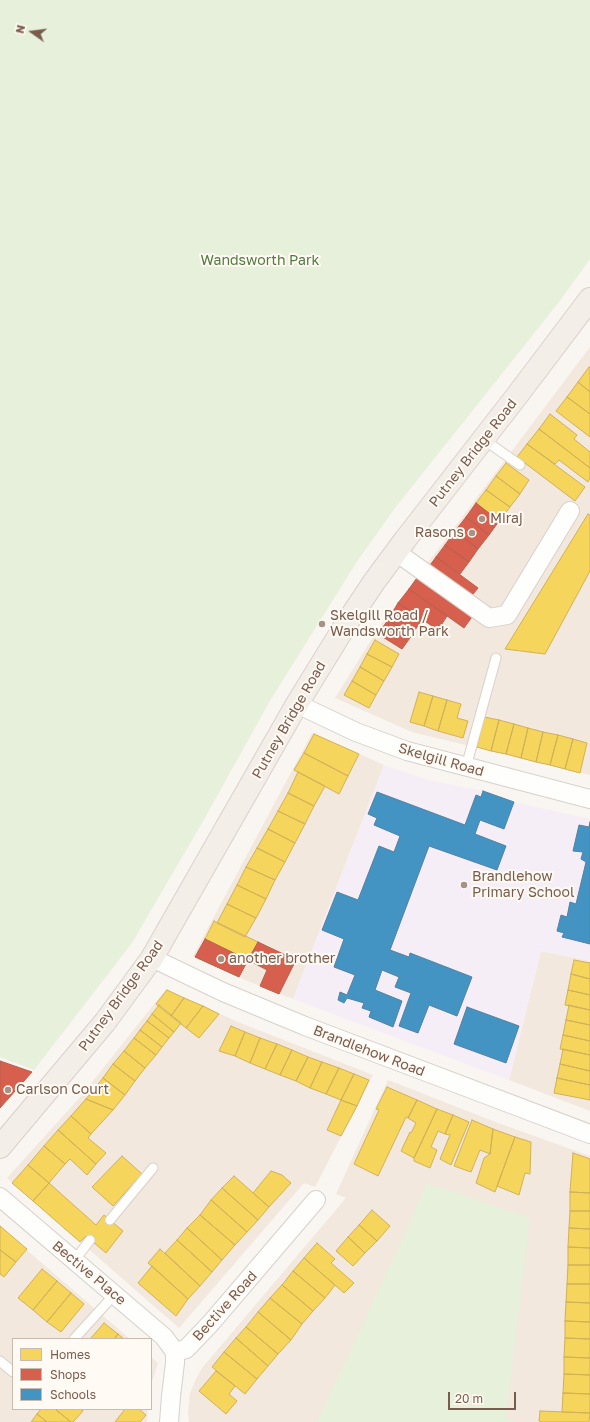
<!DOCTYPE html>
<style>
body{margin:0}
#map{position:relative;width:590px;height:1422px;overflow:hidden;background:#f9f5f0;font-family:"Golos Text",sans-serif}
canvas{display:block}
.legend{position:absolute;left:12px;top:1338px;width:140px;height:72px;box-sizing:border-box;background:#fffaf3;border:1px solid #cabbb1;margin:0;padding:5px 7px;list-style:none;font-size:12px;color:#7a5c4d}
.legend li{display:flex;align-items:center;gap:8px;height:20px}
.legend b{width:20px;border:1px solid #cabbb1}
.north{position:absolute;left:12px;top:12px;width:40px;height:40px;-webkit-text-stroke:3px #fffaf3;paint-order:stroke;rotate:284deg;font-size:11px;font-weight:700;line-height:16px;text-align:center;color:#7a5c4d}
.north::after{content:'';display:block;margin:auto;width:14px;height:18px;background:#7a5c4d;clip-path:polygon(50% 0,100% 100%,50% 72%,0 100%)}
.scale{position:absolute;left:448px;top:1392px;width:68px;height:18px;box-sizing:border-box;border:2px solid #7a5c4d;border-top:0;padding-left:5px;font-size:12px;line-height:14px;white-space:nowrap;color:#7a5c4d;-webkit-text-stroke:3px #fffaf3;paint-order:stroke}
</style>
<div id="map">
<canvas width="590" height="1422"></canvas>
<ul class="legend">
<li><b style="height:11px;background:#f6d55c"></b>Homes</li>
<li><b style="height:11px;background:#d6604d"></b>Shops</li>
<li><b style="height:11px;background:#4393c3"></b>Schools</li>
</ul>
<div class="north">N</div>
<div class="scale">20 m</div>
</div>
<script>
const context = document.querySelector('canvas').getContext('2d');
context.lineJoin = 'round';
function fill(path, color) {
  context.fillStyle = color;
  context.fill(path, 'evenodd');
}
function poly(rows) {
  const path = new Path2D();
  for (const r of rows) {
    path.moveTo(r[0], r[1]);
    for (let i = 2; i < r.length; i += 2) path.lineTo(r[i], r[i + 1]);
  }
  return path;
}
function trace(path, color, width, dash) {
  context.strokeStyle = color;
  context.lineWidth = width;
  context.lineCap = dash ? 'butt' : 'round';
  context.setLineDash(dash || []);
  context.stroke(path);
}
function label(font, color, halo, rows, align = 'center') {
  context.font = font + ' "Golos Text",sans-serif';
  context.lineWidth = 4;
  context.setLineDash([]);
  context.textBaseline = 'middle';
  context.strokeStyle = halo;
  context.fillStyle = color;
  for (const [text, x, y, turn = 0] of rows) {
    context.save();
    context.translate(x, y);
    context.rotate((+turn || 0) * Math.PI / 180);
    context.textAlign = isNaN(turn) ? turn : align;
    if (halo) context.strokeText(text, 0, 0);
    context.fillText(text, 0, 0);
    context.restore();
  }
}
fill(poly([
 [590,347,590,775,412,732,335,698,378,629],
 [312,733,384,765,293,999,245,980,193,956],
 [541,951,590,961,590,1111,509,1080],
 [166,989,238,1022,373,1075,315,1187,304,1183,179,1328,7,1178,82,1095],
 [388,1080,498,1123,590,1156,590,1422,189,1422,188,1413,190,1393,195,1381,202,1368,346,1198,336,1194],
 [0,1227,130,1339,13,1339,13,1409,148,1409,147,1422,0,1422],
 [151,1357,158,1363,151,1385]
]), '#f2e8de');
fill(poly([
 [384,765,429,780,483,791,514,802,590,819,590,961,541,951,509,1080,293,999]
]), '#f6eef6');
fill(poly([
 [0,0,590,0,590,259,559,302,395,508,356,563,271,699,202,823,132,943,34,1070,0,1057],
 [426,1183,530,1218,506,1419,518,1422,317,1422,410,1222]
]), '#e7f0db');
const homes = poly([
 [589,367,590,368,590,392,578,382,589,367],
 [578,382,590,392,590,414,567,397,578,382],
 [567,397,590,414,590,437,556,411,567,397],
 [550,414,577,435,574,439,590,452,590,468,539,429,550,414],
 [539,429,590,468,590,478,588,482,559,460,555,464,527,444,539,429],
 [527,444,585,487,575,501,517,457,527,444],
 [506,463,529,480,520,494,496,476,506,463],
 [496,476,520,494,510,507,486,490,496,476],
 [486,490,510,507,499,521,476,503,486,490],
 [588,514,590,515,590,571,545,654,505,649,588,514],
 [375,640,399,654,392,667,367,654,375,640],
 [367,654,392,667,384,681,360,667,367,654],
 [360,667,384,681,376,695,352,681,360,667],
 [352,681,376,695,369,708,344,695,352,681],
 [419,692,433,696,424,726,410,722,419,692],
 [433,696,447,700,438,731,424,726,433,696],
 [447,700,461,704,457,718,468,721,463,738,438,731,447,700],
 [484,717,499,720,491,751,477,747,484,717],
 [499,720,514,724,506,754,491,751,499,720],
 [514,724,528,728,521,758,506,754,514,724],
 [528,728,543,732,536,762,521,758,528,728],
 [543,732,558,735,550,765,536,762,543,732],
 [314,734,359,754,348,776,304,753,314,734],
 [558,735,573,739,565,769,550,765,558,735],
 [573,739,587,743,580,773,565,769,573,739],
 [304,753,348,776,339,794,294,770,304,753],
 [298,772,325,786,314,806,288,793,298,772],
 [288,793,314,806,305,824,278,811,288,793],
 [278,811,305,824,295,843,268,829,278,811],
 [268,829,295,843,285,862,257,848,268,829],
 [257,848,285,862,275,880,246,867,257,848],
 [246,867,275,880,266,899,237,885,246,867],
 [237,885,266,899,256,918,227,904,237,885],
 [227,904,256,918,245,937,217,923,227,904],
 [214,921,258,942,248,960,205,939,214,921],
 [574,960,590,963,590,979,571,974,574,960],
 [571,974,590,979,590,995,568,990,571,974],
 [167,990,184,998,171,1016,156,1004,167,990],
 [568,990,590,995,590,1010,565,1005,568,990],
 [184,998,203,1006,186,1028,171,1016,184,998],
 [159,1005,181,1023,174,1032,152,1014,159,1005],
 [569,1005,590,1010,590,1025,566,1020,569,1005],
 [203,1006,219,1014,199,1038,186,1028,203,1006],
 [152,1014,174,1032,169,1038,147,1021,152,1014],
 [566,1020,590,1025,590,1041,563,1035,566,1020],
 [147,1021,169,1038,162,1047,140,1030,147,1021],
 [231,1026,245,1032,235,1056,219,1051,231,1026],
 [140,1030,162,1047,156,1055,134,1038,140,1030],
 [245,1032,260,1038,250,1063,235,1056,245,1032],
 [563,1035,590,1041,590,1055,560,1049,563,1035],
 [134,1038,156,1055,145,1068,124,1051,134,1038],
 [260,1038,277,1044,265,1069,250,1063,260,1038],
 [277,1044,292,1050,280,1075,265,1069,277,1044],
 [563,1049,590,1055,590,1071,560,1064,563,1049],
 [292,1050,308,1057,296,1081,280,1075,292,1050],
 [124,1051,145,1068,135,1081,113,1064,124,1051],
 [308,1057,322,1062,310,1088,296,1081,308,1057],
 [322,1062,339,1068,326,1094,310,1088,322,1062],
 [113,1064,135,1081,125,1095,103,1078,113,1064],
 [560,1064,590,1071,590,1085,557,1078,560,1064],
 [339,1068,354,1074,341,1100,326,1094,339,1068],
 [354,1074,369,1080,357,1106,341,1100,354,1074],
 [103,1078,125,1095,113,1110,86,1099,103,1078],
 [557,1078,590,1085,590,1100,554,1093,557,1078],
 [387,1087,417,1100,408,1118,406,1117,378,1176,354,1164,379,1110,376,1109,387,1087],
 [86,1099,113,1110,91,1134,71,1116,86,1099],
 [341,1100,357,1106,341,1136,327,1130,341,1100],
 [417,1100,437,1109,414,1158,401,1151,410,1132,411,1133,416,1123,408,1118,417,1100],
 [437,1109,453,1115,445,1134,438,1131,431,1147,437,1150,430,1168,414,1161,414,1158,437,1109],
 [453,1115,469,1122,451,1165,440,1159,450,1135,445,1134,453,1115],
 [71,1116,91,1134,88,1138,106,1153,96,1164,58,1130,71,1116],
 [472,1120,493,1129,490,1154,480,1150,471,1172,454,1166,472,1120],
 [493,1129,515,1137,495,1192,476,1183,484,1158,490,1154,493,1129],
 [58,1130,96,1164,87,1175,70,1159,65,1164,44,1146,58,1130],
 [515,1137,531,1142,530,1174,525,1173,519,1195,497,1186,515,1137],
 [44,1146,65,1164,49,1183,28,1165,44,1146],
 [573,1153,590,1159,590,1193,570,1192,573,1153],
 [122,1156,142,1174,113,1206,92,1187,122,1156],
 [28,1165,49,1183,33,1201,12,1183,28,1165],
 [271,1171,282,1175,291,1183,269,1207,253,1193,271,1171],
 [234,1176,269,1207,258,1220,222,1188,234,1176],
 [49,1183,96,1225,104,1215,123,1231,106,1253,86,1236,80,1242,33,1201,49,1183],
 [222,1188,258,1220,247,1232,211,1200,222,1188],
 [570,1192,590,1193,590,1211,570,1211,570,1192],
 [211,1200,247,1232,235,1245,200,1215,211,1200],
 [372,1210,390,1226,377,1241,359,1225,372,1210],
 [570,1211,590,1211,590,1229,569,1228,570,1211],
 [200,1215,235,1245,222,1260,187,1228,200,1215],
 [359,1225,377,1241,365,1253,348,1237,359,1225],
 [0,1226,27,1249,16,1262,0,1250,0,1226],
 [187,1228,222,1260,212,1272,177,1240,187,1228],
 [569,1228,590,1229,590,1248,568,1247,569,1228],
 [348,1237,365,1253,353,1266,336,1251,348,1237],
 [177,1240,212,1272,200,1286,165,1253,177,1240],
 [317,1243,335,1259,331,1263,354,1283,344,1293,304,1258,317,1243],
 [568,1247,590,1248,590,1265,568,1265,568,1247],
 [160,1249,200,1286,188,1299,148,1263,160,1249],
 [0,1250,16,1262,4,1277,0,1274,0,1250],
 [304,1258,335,1285,325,1298,293,1271,304,1258],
 [568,1265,590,1265,590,1284,567,1284,568,1265],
 [152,1266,188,1299,176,1316,138,1283,152,1266],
 [42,1269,57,1281,33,1310,18,1298,42,1269],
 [293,1271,325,1298,313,1311,282,1285,293,1271],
 [57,1281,71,1293,47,1322,33,1310,57,1281],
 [567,1284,590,1284,590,1303,566,1302,567,1284],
 [282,1285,313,1311,302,1324,270,1298,282,1285],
 [71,1293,84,1304,61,1332,47,1322,71,1293],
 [270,1298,302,1324,291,1340,258,1312,270,1298],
 [566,1302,590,1303,590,1322,565,1321,566,1302],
 [258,1312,291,1340,278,1354,246,1327,258,1312],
 [565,1321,590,1322,590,1339,565,1338,565,1321],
 [104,1323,118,1334,114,1339,90,1339,104,1323],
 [246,1327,278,1354,268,1366,236,1338,246,1327],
 [118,1334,124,1339,114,1339,118,1334],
 [236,1338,268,1366,257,1379,224,1352,236,1338],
 [565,1338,590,1339,590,1358,564,1357,565,1338],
 [224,1352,257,1379,245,1394,212,1367,224,1352],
 [564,1357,590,1358,590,1375,564,1374,564,1357],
 [216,1371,235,1386,229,1394,237,1401,226,1414,199,1391,216,1371],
 [564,1374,590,1375,590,1394,563,1393,564,1374],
 [563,1393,590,1394,590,1413,562,1412,563,1393],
 [41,1409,55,1409,71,1422,47,1422,37,1414,41,1409],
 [55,1409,80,1409,83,1411,73,1422,71,1422,55,1409],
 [125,1409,139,1409,146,1415,140,1422,115,1422,125,1409],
 [540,1411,590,1413,589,1422,542,1422,539,1421,540,1411],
 [37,1414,47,1422,31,1422,37,1414]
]);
fill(homes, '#f6d55c');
trace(homes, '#d1b158', 1);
const shops = poly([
 [476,503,499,521,489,535,466,517,476,503],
 [466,517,489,535,478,549,455,531,466,517],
 [455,531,478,549,469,562,445,545,455,531],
 [445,545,469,562,460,574,436,557,445,545],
 [436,557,478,588,469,599,428,568,436,557],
 [419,575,474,614,464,628,409,589,419,575],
 [409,589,447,616,438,630,398,603,409,589],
 [398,603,422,619,412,635,388,620,398,603],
 [388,620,412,635,402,649,378,634,388,620],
 [205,939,248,960,239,977,195,957,205,939],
 [258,942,296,960,279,994,260,986,267,970,248,960,258,942],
 [0,1061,32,1072,0,1108,0,1061]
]);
fill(shops, '#d6604d');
trace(shops, '#ba5f4d', 1);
const schools = poly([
 [483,791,514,802,504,829,480,820,475,834,506,846,497,870,429,846,390,950,409,957,410,953,472,977,457,1016,429,1005,418,1033,399,1026,411,993,395,987,399,977,382,970,375,990,402,1001,393,1027,369,1017,371,1011,362,1008,364,1003,347,998,344,1003,338,1000,340,992,347,995,355,975,334,967,344,939,322,930,337,892,358,900,379,846,394,852,400,836,374,825,377,818,368,814,377,792,465,825,476,795,481,797,483,791],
 [590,822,590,944,562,937,564,933,557,931,561,915,567,917,570,902,576,904,586,862,581,859,583,852,573,851,579,825,589,827,590,822],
 [467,1007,519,1026,506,1063,454,1044,467,1007]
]);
fill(schools, '#4393c3');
trace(schools, '#5482a0', 1);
const lane = poly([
 [483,439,520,465],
 [466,767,496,658],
 [110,1220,153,1168],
 [74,1261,90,1240],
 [74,1339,114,1295],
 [0,1361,13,1372]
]);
const street = poly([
 [396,552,489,618,507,615,570,511],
 [297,704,356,732,407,751,590,799],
 [152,958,223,992,305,1026,590,1134],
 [0,1197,164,1337,175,1352],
 [169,1422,171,1396,175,1363,175,1352,186,1349,210,1324,316,1200]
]);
const primary = poly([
 [0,1147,105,1022,152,958,297,704,348,621,374,582,405,540,519,393,590,299]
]);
trace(lane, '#d7d1cb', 11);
trace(street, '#d7d1cb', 20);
trace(primary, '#dad1cc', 24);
trace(lane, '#fefefd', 9);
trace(street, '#fefefd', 18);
trace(primary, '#f3eee8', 22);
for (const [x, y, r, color] of [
 [482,519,4,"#a69286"],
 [472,533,4,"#a69286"],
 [322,624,4,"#a69286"],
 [464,885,4,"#a69286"],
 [221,959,4,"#a69286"],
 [8,1090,4,"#a69286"]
]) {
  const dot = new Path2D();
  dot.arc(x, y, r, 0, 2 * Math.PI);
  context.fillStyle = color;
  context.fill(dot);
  trace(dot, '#fffaf3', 1.5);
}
label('14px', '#537a41', '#fffaf3', [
 ["Wandsworth Park",260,261]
]);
label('14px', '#7a5c4d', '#fffaf3', [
 ["Putney Bridge Road",473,453,-52],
 ["Putney Bridge Road",289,720,-60],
 ["Skelgill Road",441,760,16],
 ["Putney Bridge Road",121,996,-54],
 ["Brandlehow Road",369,1051,21],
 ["Bective Place",89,1273,40],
 ["Bective Road",225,1306,-48]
]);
label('14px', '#7a5c4d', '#fffaf3', [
 ["Miraj",490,519],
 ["Rasons",464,533,"right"],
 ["Skelgill Road /",330,616],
 ["Wandsworth Park",330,632],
 ["Brandlehow",472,877],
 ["Primary School",472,893],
 ["another brother",229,959],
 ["Carlson Court",16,1090]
], 'left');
</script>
